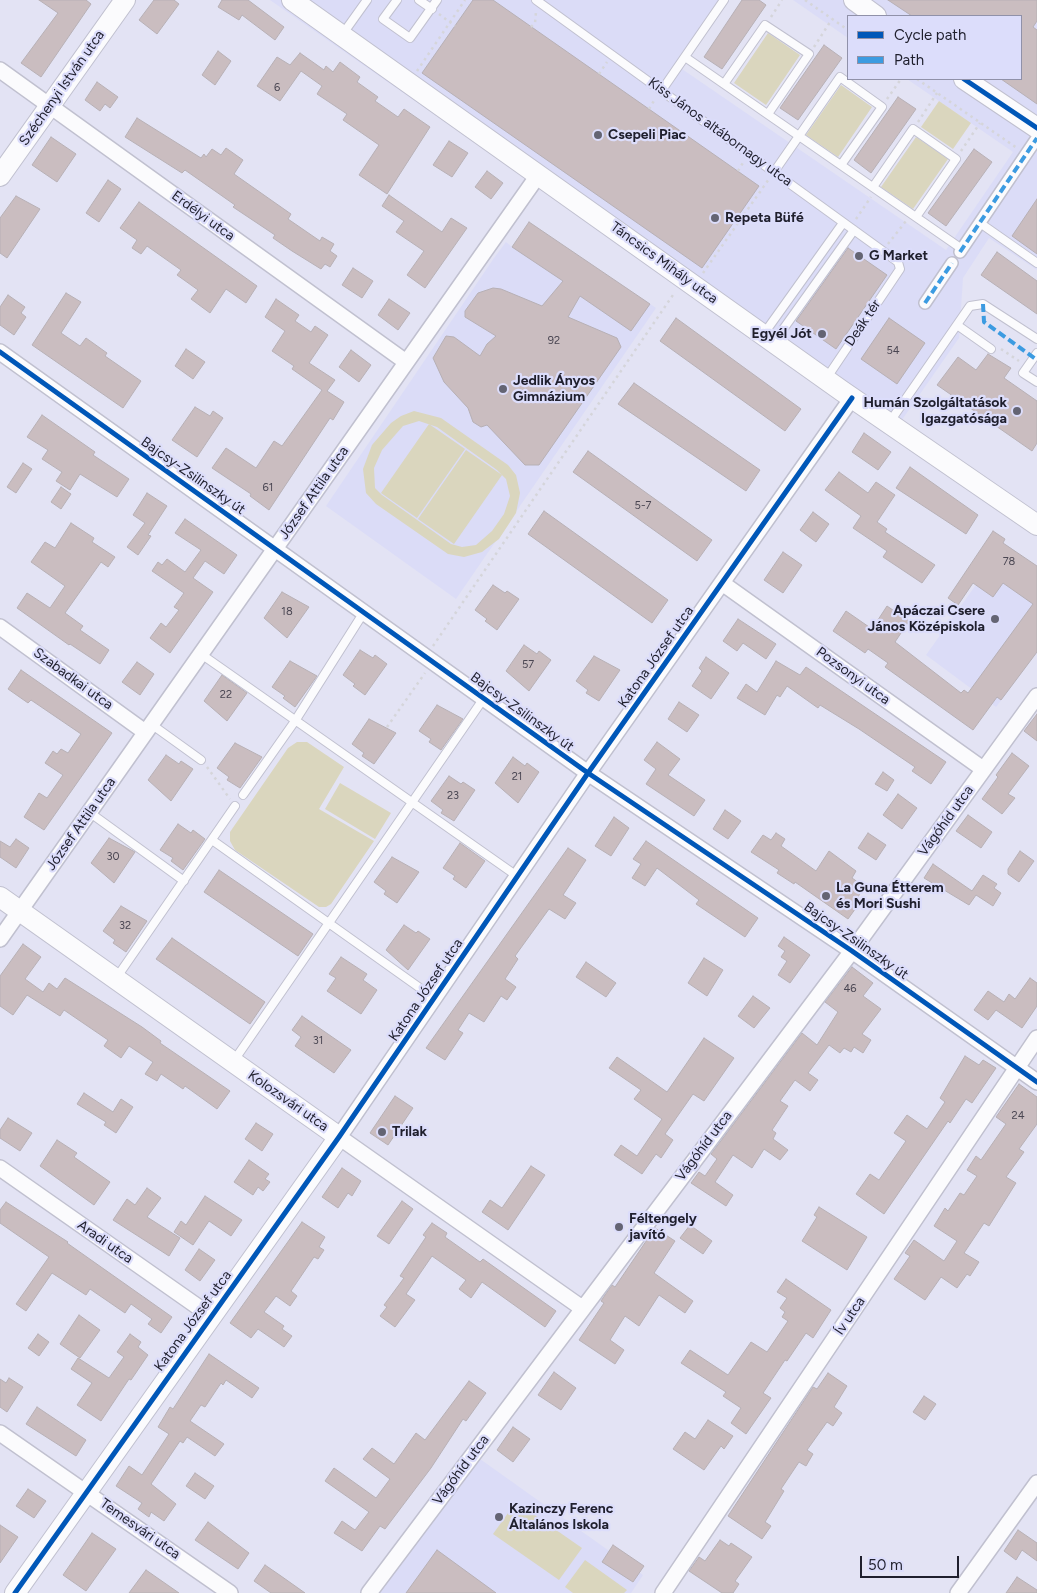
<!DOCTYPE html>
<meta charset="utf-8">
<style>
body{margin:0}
#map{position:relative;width:1037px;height:1593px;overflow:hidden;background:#e3e3f4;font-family:Figtree,sans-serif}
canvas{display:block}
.legend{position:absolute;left:847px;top:15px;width:175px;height:65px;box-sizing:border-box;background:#dcddfb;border:1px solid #9091a9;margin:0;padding:6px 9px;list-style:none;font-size:15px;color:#1f1f2d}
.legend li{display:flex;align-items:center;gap:10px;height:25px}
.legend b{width:25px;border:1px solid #9091a9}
.scale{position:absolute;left:860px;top:1556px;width:99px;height:22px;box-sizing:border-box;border:2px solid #1f1f2d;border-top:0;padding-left:6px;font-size:15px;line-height:18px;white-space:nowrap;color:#1f1f2d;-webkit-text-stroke:4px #dcddfb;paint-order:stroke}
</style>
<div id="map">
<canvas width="1037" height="1593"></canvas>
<ul class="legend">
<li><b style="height:6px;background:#0057b8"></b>Cycle path</li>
<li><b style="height:6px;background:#3c9be1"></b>Path</li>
</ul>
<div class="scale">50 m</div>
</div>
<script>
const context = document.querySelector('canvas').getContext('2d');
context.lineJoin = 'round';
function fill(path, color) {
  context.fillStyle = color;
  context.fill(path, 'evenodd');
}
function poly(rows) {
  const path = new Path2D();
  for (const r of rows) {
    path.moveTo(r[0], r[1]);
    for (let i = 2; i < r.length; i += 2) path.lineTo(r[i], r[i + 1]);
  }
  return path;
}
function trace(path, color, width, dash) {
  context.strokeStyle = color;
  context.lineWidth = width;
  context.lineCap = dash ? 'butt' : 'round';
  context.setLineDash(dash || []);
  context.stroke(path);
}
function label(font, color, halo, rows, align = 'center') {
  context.font = font + ' Figtree,sans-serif';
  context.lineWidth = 4.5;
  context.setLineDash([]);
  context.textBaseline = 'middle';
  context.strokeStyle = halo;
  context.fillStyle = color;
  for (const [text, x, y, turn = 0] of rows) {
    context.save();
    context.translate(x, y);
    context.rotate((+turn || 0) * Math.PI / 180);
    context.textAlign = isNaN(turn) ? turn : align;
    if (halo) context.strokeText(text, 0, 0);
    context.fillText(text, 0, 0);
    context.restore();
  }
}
fill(poly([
 [270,0,729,0,682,69,946,250,1013,152,907,79,1021,79,1021,16,848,16,848,38,793,0,1037,0,1037,270,989,238,963,278,959,338,890,437,468,138],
 [529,222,656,308,456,599,326,506,494,258,506,242,512,247],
 [1005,544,1037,566,1037,652,996,707,926,655],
 [480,1459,643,1575,631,1593,380,1593]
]), '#dbdcf7');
fill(poly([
 [768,33,800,55,766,105,734,83],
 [841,85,872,107,838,157,806,135],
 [939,101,971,123,953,149,921,127],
 [916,137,948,159,913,209,881,187],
 [414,411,441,418,508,465,516,475,520,493,516,513,499,539,482,552,464,557,448,554,376,504,366,493,363,469,372,445,391,423,401,416],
 [419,421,437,427,497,470,506,479,510,496,504,514,492,531,476,545,462,547,451,544,382,495,375,488,374,468,382,450,403,426],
 [429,424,465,449,417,518,381,493],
 [466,450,502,475,454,544,418,519],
 [297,742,307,742,344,767,319,809,374,841,331,904,326,907,319,907,235,850,230,841,230,832,288,748],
 [340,783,391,813,375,839,325,809],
 [516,1502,582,1548,559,1580,493,1534],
 [585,1560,627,1590,624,1593,573,1593,565,1587]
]), '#dad6be');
const building = poly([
 [39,0,86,0,91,4,41,77,21,63,58,13,39,0],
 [154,0,174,0,179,4,157,34,139,20,154,0],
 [222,0,248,0,284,27,275,40,242,15,239,20,218,7,222,0],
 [473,0,493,0,759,186,702,268,422,73,473,0],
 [742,0,759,0,766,5,722,69,704,57,742,0],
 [888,0,1037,0,1037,21,1033,27,1037,30,1037,104,1001,79,1021,79,1021,16,912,16,888,0],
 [824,45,842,58,798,120,780,108,824,45],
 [218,51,231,61,215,85,202,75,218,51],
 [300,53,324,70,326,66,333,72,340,62,360,77,357,82,378,97,375,101,398,117,404,109,430,127,387,194,359,175,379,145,343,120,347,114,317,94,322,86,301,71,280,101,257,86,277,57,290,65,300,53],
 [97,82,118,97,110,108,105,104,100,111,85,100,97,82],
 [898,97,916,109,871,173,854,160,898,97],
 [137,118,201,158,204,154,206,157,212,149,221,155,226,148,243,160,234,174,291,214,288,219,320,241,322,237,334,244,330,251,337,256,330,267,325,264,321,269,292,251,273,238,275,235,233,207,235,205,185,170,182,173,125,137,137,118],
 [51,137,76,154,57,182,32,165,51,137],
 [449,141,468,153,452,177,433,165,449,141],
 [974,149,992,162,946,226,928,213,974,149],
 [487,171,503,183,491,199,475,187,487,171],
 [108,180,121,189,99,222,86,213,108,180],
 [389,195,442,232,451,218,467,228,425,288,407,275,424,251,396,232,404,221,382,206,389,195],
 [16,196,40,209,7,258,0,253,0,218,16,196],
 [1037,199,1037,254,1012,236,1037,199],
 [139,202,257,286,246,303,226,289,210,313,191,299,198,290,177,275,181,270,147,246,141,254,132,248,137,240,120,228,139,202],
 [529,222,650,304,631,331,580,296,568,317,617,338,621,347,539,465,525,465,487,425,481,427,473,422,468,408,444,382,433,358,446,336,454,337,480,356,487,344,496,336,465,317,465,311,478,293,493,288,501,289,542,306,563,281,512,247,529,222],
 [848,248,887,275,836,349,796,321,848,248],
 [997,252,1037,281,1037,314,981,275,997,252],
 [353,268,373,281,362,298,342,285,353,268],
 [66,293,81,302,61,333,80,346,86,338,107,353,105,356,141,381,123,408,32,345,66,293],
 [8,295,25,307,21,313,26,317,14,335,0,325,0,307,8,295],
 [276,299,299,315,295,321,311,332,315,326,328,335,309,363,335,380,327,391,344,402,333,420,330,418,269,510,250,496,251,494,212,468,226,448,256,468,274,441,282,446,322,390,292,369,294,366,272,351,285,331,265,317,276,299],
 [389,299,410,313,398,330,378,315,389,299],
 [676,318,801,409,785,431,660,341,676,318],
 [889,318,925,343,897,384,861,359,889,318],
 [186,349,205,362,193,379,175,366,186,349],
 [351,350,371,365,359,382,339,367,351,350],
 [988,354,1011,368,1004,378,1037,401,1037,443,1032,451,937,385,958,357,976,370,988,354],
 [634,383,760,470,746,491,618,404,634,383],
 [195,407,210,416,213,411,223,418,197,457,172,440,195,407],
 [42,415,95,452,93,455,129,479,117,497,80,474,70,490,56,481,62,472,42,459,48,450,27,437,42,415],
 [864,433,891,452,878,470,852,452,864,433],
 [588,451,712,540,697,561,573,472,588,451],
 [23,463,32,469,16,493,7,487,23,463],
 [910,467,978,515,966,534,896,488,910,467],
 [839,472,868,493,876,482,895,495,877,522,887,529,885,532,935,565,922,583,883,557,887,551,853,528,861,516,825,490,839,472],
 [61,487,71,494,61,509,51,502,61,487],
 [147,493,167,506,148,535,151,536,138,555,127,547,145,523,133,515,147,493],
 [544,511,668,600,652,623,528,534,544,511],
 [813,512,829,524,816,542,800,530,813,512],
 [185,519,237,555,224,574,205,561,193,578,213,592,170,653,150,638,161,623,166,627,179,610,174,607,184,593,152,571,158,562,162,565,167,559,185,572,201,550,175,533,185,519],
 [71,523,94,538,92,542,115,557,108,567,101,562,65,613,83,626,80,630,109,650,100,664,70,644,69,645,17,608,27,593,50,608,65,586,31,562,45,542,55,548,71,523],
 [993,531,1005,539,1003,543,1037,566,1037,652,1001,700,997,697,973,730,885,667,888,663,868,649,865,653,833,631,846,611,872,629,887,606,909,621,895,642,961,693,964,690,968,693,1033,604,1003,583,993,597,973,583,958,605,948,598,993,531],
 [783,552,802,565,783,593,764,580,783,552],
 [493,585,505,593,507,591,519,599,497,630,485,621,487,619,475,610,493,585],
 [282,592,309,607,287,638,264,618,282,592],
 [738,619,776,644,766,659,743,643,737,651,723,641,738,619],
 [524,645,537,654,539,651,551,660,529,691,506,671,524,645],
 [360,650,373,658,375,655,387,664,365,695,353,686,355,684,343,675,360,650],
 [594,656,620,670,599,701,586,693,588,690,576,681,594,656],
 [706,657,729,673,711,699,692,686,702,671,699,668,706,657],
 [290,661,317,676,295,707,283,698,285,696,272,687,290,661],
 [776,661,800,675,806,667,946,762,931,784,912,771,915,767,859,729,820,705,818,708,787,686,780,697,777,695,765,715,737,698,746,684,757,692,776,661],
 [137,662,154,674,140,695,122,682,137,662],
 [21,670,112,733,44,830,24,817,39,793,47,798,63,775,45,763,53,751,57,754,61,749,68,753,81,734,31,700,28,703,8,689,21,670],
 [222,675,247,693,227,721,204,701,222,675],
 [679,702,699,715,687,732,668,719,679,702],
 [437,705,463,719,441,750,429,742,431,739,419,731,437,705],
 [1037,714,1037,741,1024,731,1037,714],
 [369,719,396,733,374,764,362,756,364,753,352,744,369,719],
 [657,742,680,759,668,775,705,800,694,816,646,784,656,769,644,760,657,742],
 [235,743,262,757,240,788,227,780,229,777,217,768,235,743],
 [1012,753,1029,766,1008,794,1015,798,1002,814,982,799,998,777,996,775,1012,753],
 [166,755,179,764,181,761,193,769,171,801,148,780,166,755],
 [513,757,525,766,527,763,539,772,518,803,495,783,513,757],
 [883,772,894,780,887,791,875,784,883,772],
 [449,776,461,784,463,782,475,790,454,821,441,813,443,810,431,801,449,776],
 [898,794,917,808,902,829,883,815,898,794],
 [725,810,741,821,728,839,713,829,725,810],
 [968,815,992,832,981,848,956,831,968,815],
 [614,817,629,828,611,856,595,846,614,817],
 [178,824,191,833,193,830,205,839,183,870,171,861,173,858,160,850,178,824],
 [776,833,785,839,781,846,816,871,829,851,856,871,852,878,865,887,857,898,861,901,848,919,795,882,794,884,777,873,779,870,751,852,763,835,771,840,776,833],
 [868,833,886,845,876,860,858,848,868,833],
 [109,838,135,852,114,883,91,863,109,838],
 [16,839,29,848,16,868,0,857,0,841,10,847,16,839],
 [646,841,758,918,745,937,696,904,699,900,657,868,645,886,632,878,641,864,633,859,646,841],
 [460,843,485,861,466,888,453,879,455,876,443,868,460,843],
 [568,848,586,860,563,895,576,903,565,919,549,909,515,956,518,959,505,979,516,987,507,1000,501,996,484,1022,469,1013,458,1030,463,1033,445,1060,426,1048,568,848],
 [1020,851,1034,861,1019,882,1008,874,1008,869,1020,851],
 [392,857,419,872,397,903,384,894,386,891,374,882,392,857],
 [933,864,972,891,983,875,997,884,994,888,1001,893,993,906,976,895,969,905,924,878,933,864],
 [219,870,313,934,298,956,204,892,219,870],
 [121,906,147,921,126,952,113,943,115,940,103,931,121,906],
 [404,925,416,933,418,931,430,939,408,970,386,950,404,925],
 [784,937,810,955,790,983,778,975,787,961,781,957,785,951,778,946,784,937],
 [172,938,265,1002,250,1024,156,959,172,938],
 [23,944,41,957,25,979,43,992,49,983,57,989,65,978,142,1027,161,1041,160,1043,230,1091,217,1109,185,1086,183,1089,161,1074,157,1081,145,1074,153,1062,129,1046,121,1058,104,1046,108,1040,64,1010,60,1016,27,995,13,1015,0,1006,0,976,23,944],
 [341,957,367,974,363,980,377,990,361,1014,327,991,336,978,329,974,341,957],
 [704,958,723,970,707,996,688,983,704,958],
 [586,962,616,983,606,997,576,977,586,962],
 [852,967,873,983,863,996,881,1009,862,1034,871,1040,863,1053,854,1047,851,1052,844,1048,840,1053,829,1045,808,1073,818,1080,810,1091,795,1080,780,1101,788,1106,772,1130,776,1133,773,1139,788,1150,780,1160,764,1149,752,1168,733,1155,715,1182,733,1195,726,1206,691,1183,699,1172,705,1176,717,1159,711,1154,802,1033,817,1045,838,1012,825,1002,852,967],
 [1030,978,1037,983,1037,1006,1022,1028,996,1010,988,1020,974,1010,988,991,1004,1002,1009,994,1015,999,1030,978],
 [753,996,770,1008,754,1028,738,1016,753,996],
 [302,1016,351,1050,334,1073,295,1046,301,1037,292,1030,302,1016],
 [704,1038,734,1058,704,1101,693,1094,665,1134,673,1140,661,1158,656,1154,642,1174,614,1155,621,1145,637,1156,662,1119,634,1099,641,1090,609,1068,617,1057,667,1092,704,1038],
 [965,1056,979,1065,983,1060,996,1068,972,1103,966,1099,950,1123,948,1121,884,1214,856,1194,870,1174,879,1180,906,1141,894,1133,907,1115,927,1129,945,1102,940,1098,965,1056],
 [1019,1084,1037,1097,1037,1124,1019,1149,1024,1152,1006,1177,1016,1183,989,1226,984,1223,964,1253,979,1262,970,1276,967,1274,957,1288,941,1277,925,1300,894,1279,910,1256,905,1253,914,1240,944,1261,957,1241,934,1226,945,1208,948,1211,960,1193,964,1195,977,1176,967,1170,976,1156,981,1160,1006,1124,996,1117,1019,1084],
 [84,1093,113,1112,121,1099,133,1107,116,1133,104,1125,106,1122,77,1104,84,1093],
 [395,1096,413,1108,388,1145,370,1133,395,1096],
 [8,1118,32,1133,20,1151,0,1138,0,1130,8,1118],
 [256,1123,273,1134,262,1151,245,1139,256,1123],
 [57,1140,77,1153,74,1157,110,1182,94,1205,40,1166,57,1140],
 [249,1160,269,1174,265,1179,270,1182,263,1191,258,1187,253,1195,234,1182,249,1160],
 [531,1166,545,1175,508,1230,482,1212,490,1200,502,1208,531,1166],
 [342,1168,361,1181,352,1196,348,1193,338,1208,322,1197,342,1168],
 [147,1188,161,1198,147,1217,180,1238,169,1256,113,1220,127,1199,135,1205,147,1188],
 [205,1196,242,1220,231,1236,209,1221,193,1245,174,1232,181,1221,186,1225,205,1196],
 [402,1201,413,1209,389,1244,377,1236,402,1201],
 [6,1202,68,1242,67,1243,172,1317,161,1333,148,1324,152,1319,131,1304,125,1313,90,1289,86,1295,52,1273,26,1311,16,1304,49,1257,0,1223,0,1210,6,1202],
 [819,1207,867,1237,847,1270,802,1241,817,1217,814,1215,819,1207],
 [302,1222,325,1237,319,1247,324,1250,318,1259,314,1257,291,1291,297,1296,290,1306,276,1296,264,1312,284,1326,282,1329,292,1336,284,1347,258,1329,251,1338,230,1323,302,1222],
 [432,1223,447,1233,445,1237,480,1262,483,1259,556,1311,545,1327,482,1282,471,1298,459,1289,466,1280,432,1256,406,1294,415,1300,395,1327,380,1316,387,1307,384,1305,404,1278,400,1276,426,1237,423,1235,432,1223],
 [690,1225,712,1241,703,1254,680,1238,690,1225],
 [655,1228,675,1241,654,1273,693,1301,685,1313,659,1295,639,1326,625,1316,610,1340,624,1350,615,1364,579,1340,604,1303,601,1301,605,1295,612,1285,615,1287,655,1228],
 [199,1249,215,1260,200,1281,185,1270,199,1249],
 [786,1279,831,1310,813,1338,806,1333,787,1361,785,1360,763,1393,771,1398,746,1434,731,1423,741,1408,723,1396,726,1392,681,1363,690,1350,728,1375,751,1342,767,1352,788,1321,782,1317,785,1312,780,1308,787,1298,777,1292,786,1279],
 [79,1315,100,1330,80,1358,60,1344,79,1315],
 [38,1334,49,1342,39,1356,28,1348,38,1334],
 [130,1334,141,1342,138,1347,148,1355,131,1380,129,1379,101,1421,77,1405,92,1383,71,1369,78,1358,109,1378,124,1357,117,1352,130,1334],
 [209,1354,259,1388,252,1398,226,1380,223,1385,221,1383,205,1407,201,1405,190,1421,224,1444,215,1456,187,1437,183,1443,180,1441,151,1484,176,1504,164,1521,151,1512,149,1517,138,1509,142,1503,116,1486,129,1466,142,1475,169,1434,158,1427,170,1407,173,1409,209,1354],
 [554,1372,576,1388,561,1410,538,1395,554,1372],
 [828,1373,847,1386,834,1407,842,1413,833,1426,827,1422,807,1450,813,1454,806,1466,799,1462,781,1489,784,1491,765,1522,771,1526,762,1539,728,1516,813,1387,817,1389,828,1373],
 [9,1378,23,1387,7,1412,0,1407,0,1379,6,1383,9,1378],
 [469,1381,486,1393,466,1421,463,1419,431,1468,385,1529,380,1526,362,1551,334,1533,342,1521,355,1530,369,1512,325,1481,334,1468,376,1498,390,1479,363,1459,372,1448,394,1464,416,1433,425,1440,469,1381],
 [924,1396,936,1404,925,1420,913,1412,924,1396],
 [37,1407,86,1440,76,1456,26,1424,37,1407],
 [708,1420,733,1436,724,1449,721,1446,704,1470,673,1449,685,1432,695,1439,708,1420],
 [513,1427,530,1439,513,1462,497,1450,513,1427],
 [195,1473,214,1486,205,1499,186,1486,195,1473],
 [28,1489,46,1501,34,1518,16,1506,28,1489],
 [208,1522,249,1553,238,1569,195,1540,208,1522],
 [0,1525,18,1537,0,1563,0,1525],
 [1018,1530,1037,1543,1037,1561,1022,1550,1016,1560,1004,1551,1018,1530],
 [92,1533,116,1549,86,1591,63,1575,92,1533],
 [720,1540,729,1546,731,1543,752,1557,735,1581,739,1584,733,1593,722,1593,689,1571,699,1557,705,1561,720,1540],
 [613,1545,644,1566,633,1582,602,1562,613,1545],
 [437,1550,496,1593,406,1593,437,1550],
 [265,1565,281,1576,305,1593,271,1593,254,1581,265,1565],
 [146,1570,179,1593,129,1593,146,1570],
 [1017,1577,1037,1590,1037,1593,1006,1593,1017,1577]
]);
fill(building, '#cabdc0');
trace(building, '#b7b0b5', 1);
const service = poly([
 [397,0,383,19,410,38,437,0],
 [419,0,432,9],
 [536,0,898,262,900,269,826,379],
 [342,35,367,0],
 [685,57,962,249],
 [724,84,765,25,809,54,768,114],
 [662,90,724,0],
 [774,172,840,77,882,107,841,165],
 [873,187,913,129,956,159,916,217],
 [980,223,1037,263],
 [957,325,991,349],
 [763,335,843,223],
 [774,342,854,230],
 [1037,353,1023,373,1037,382],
 [889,423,970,306,983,304,1037,339],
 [201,654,517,876],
 [151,724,201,760],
 [243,795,295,721,364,612],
 [89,812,184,881],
 [212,840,434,998],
 [117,977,235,806],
 [233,1062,484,698]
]);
const pedestrian = poly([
 [960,252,1037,138],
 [925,303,952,263]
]);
const minor = poly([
 [0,70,406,362],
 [0,352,588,773,852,951,1037,1082],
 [722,583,983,769],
 [0,627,145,732],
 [0,939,539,174],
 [0,1168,211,1316],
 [582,1308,339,1137,588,773,852,398],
 [0,1433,230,1593],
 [369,1593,852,951,1037,696],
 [663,1593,1037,1038],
 [958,1593,1037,1483]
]);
const tertiary = poly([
 [292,0,842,391,1037,525],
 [854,0,876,16],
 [964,79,1037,128],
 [0,176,125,0],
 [0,897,339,1137,15,1593]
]);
trace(service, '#c0c0cf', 10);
trace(pedestrian, '#c0c0cf', 14);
trace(minor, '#c0c0cf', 18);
trace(tertiary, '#c0c0cf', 22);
trace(poly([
 [805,0,848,30],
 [439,14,455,26],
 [771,17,782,0],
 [531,27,535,23,536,12],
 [814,47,832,19],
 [417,71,465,0],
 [599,74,607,62],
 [917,79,1017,148],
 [887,99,901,79],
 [649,109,655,99],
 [918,122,937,93],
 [961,151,980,123],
 [738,171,744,161],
 [856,219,871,197],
 [888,244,906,221],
 [703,273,769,179],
 [1001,349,1019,361],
 [433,646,675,292],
 [387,727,425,673],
 [207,767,230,799]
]), '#d5d5da', 2.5, [2.5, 4]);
trace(service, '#fbfbfd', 8);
trace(pedestrian, '#fbfbfd', 11);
trace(minor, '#fbfbfd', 15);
trace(tertiary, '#fbfbfd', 20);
trace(poly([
 [960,252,1037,138],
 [925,303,952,263],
 [983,304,984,322,1037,360]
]), '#3c9be1', 4, [8, 4]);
trace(poly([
 [964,79,1037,128],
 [0,352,588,773,852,951,1037,1082],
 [15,1593,339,1137,588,773,852,398]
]), '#0057b8', 5);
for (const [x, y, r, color] of [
 [598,135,5,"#646473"],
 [715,218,5,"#646473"],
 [859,256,5,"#646473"],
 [822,334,5,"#646473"],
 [503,389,5,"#646473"],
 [1017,411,5,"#646473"],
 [995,619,5,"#646473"],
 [826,896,5,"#646473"],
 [382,1132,5,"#646473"],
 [619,1227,5,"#646473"],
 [499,1517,5,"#646473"]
]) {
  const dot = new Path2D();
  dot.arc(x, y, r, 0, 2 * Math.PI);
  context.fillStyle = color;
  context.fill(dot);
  trace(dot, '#dcddfb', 2);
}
label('11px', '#4a4652', null, [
 ["6",277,88],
 ["92",554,341],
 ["54",893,351],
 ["61",268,488],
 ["5-7",643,506],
 ["78",1009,562],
 ["18",287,612],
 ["57",528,665],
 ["22",226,695],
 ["21",517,777],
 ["23",453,796],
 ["30",113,857],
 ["32",125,926],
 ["46",850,989],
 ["31",318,1041],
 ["24",1018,1116]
]);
label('14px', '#1f1f2d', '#dcddfb', [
 ["Széchenyi István utca",62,88,-55],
 ["Kiss János altábornagy utca",720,132,36],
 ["Erdélyi utca",203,216,36],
 ["Táncsics Mihály utca",664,263,36],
 ["Deák tér",863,323,-56],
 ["Bajcsy-Zsilinszky út",193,476,35],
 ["József Attila utca",314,493,-55],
 ["Katona József utca",656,657,-55],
 ["Pozsonyi utca",853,676,36],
 ["Szabadkai utca",73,679,36],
 ["Bajcsy-Zsilinszky út",522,712,36],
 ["Vágóhíd utca",946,821,-54],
 ["József Attila utca",81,824,-55],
 ["Bajcsy-Zsilinszky út",856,941,35],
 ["Katona József utca",426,990,-56],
 ["Kolozsvári utca",288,1101,35],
 ["Vágóhíd utca",704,1146,-53],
 ["Aradi utca",105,1242,35],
 ["Ív utca",850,1316,-56],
 ["Katona József utca",193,1321,-54],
 ["Vágóhíd utca",461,1470,-53],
 ["Temesvári utca",140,1529,35]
]);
label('bold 14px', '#1f1f2d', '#dcddfb', [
 ["Csepeli Piac",608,135],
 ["Repeta Büfé",725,218],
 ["G Market",869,256],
 ["Egyél Jót",812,334,"right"],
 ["Jedlik Ányos",513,381],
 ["Gimnázium",513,397],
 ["Humán Szolgáltatások",1007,403,"right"],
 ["Igazgatósága",1007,419,"right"],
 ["Apáczai Csere",985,611,"right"],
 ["János Középiskola",985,627,"right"],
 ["La Guna Étterem",836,888],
 ["és Mori Sushi",836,904],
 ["Trilak",392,1132],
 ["Féltengely",629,1219],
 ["javító",629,1235],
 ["Kazinczy Ferenc",509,1509],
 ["Általános Iskola",509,1525]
], 'left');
</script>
